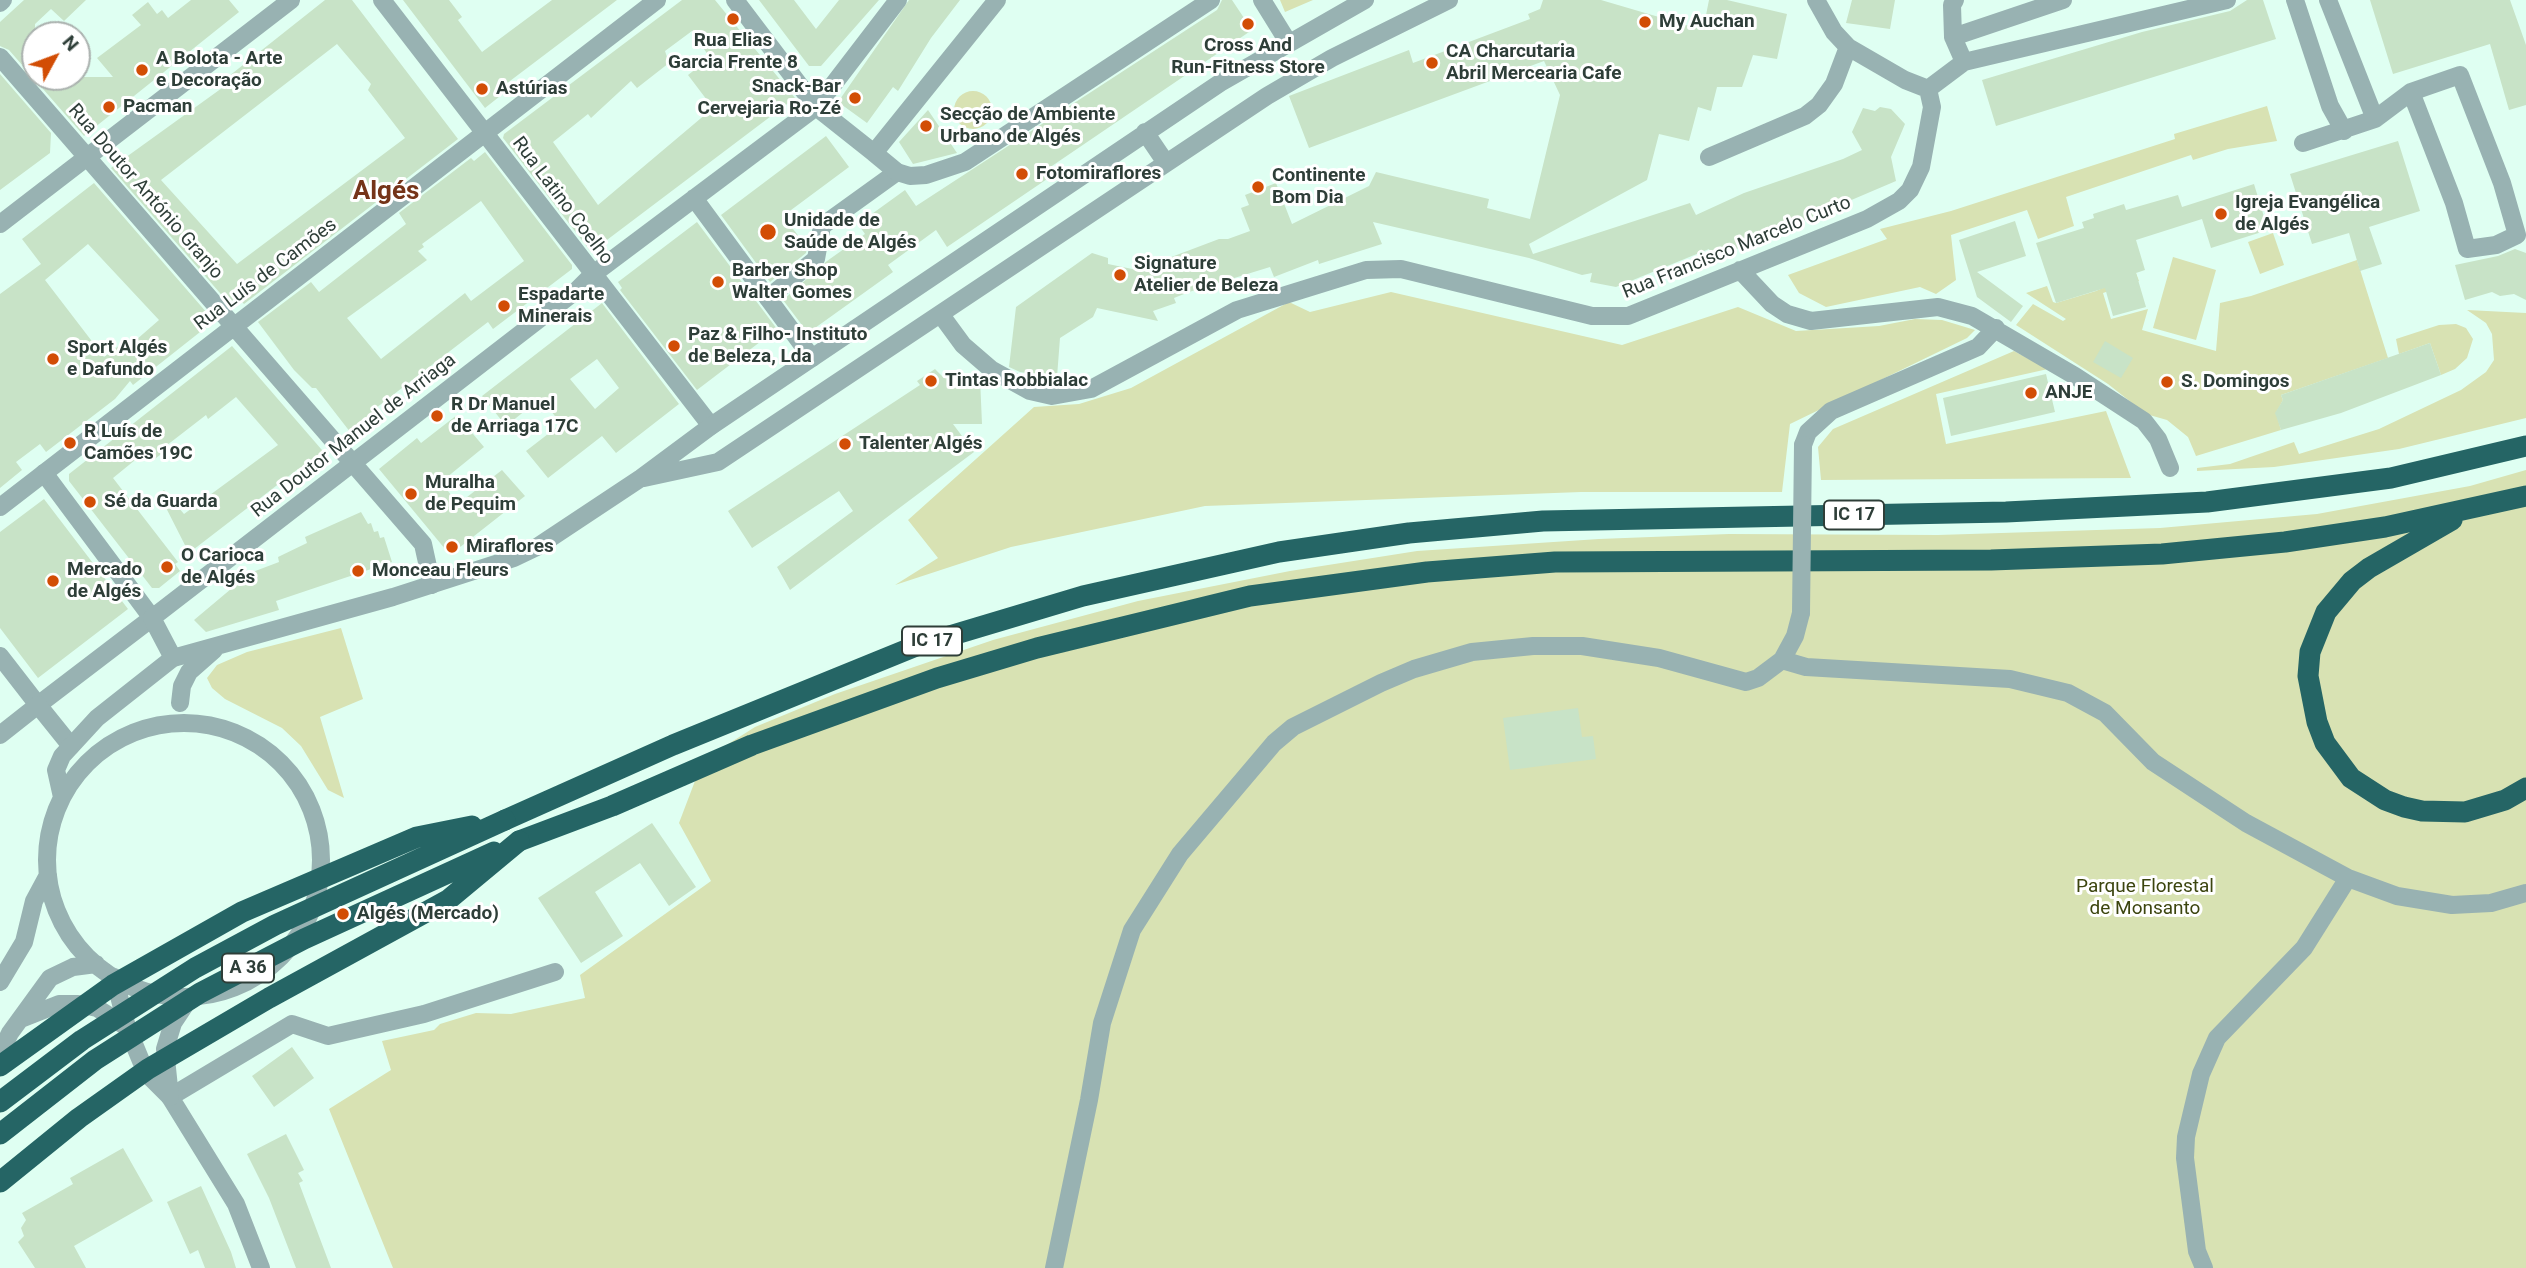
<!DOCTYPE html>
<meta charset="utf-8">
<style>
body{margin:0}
#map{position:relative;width:2526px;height:1268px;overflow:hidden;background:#dffff2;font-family:Roboto,sans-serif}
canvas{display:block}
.north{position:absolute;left:21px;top:21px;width:70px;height:70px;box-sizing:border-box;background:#fff;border:2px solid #abb2af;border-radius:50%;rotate:49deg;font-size:19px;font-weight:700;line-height:28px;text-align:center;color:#2e3e38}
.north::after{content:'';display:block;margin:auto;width:24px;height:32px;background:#d24d05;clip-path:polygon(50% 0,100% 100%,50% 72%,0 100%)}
</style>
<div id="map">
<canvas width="2526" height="1268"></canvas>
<div class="north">N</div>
</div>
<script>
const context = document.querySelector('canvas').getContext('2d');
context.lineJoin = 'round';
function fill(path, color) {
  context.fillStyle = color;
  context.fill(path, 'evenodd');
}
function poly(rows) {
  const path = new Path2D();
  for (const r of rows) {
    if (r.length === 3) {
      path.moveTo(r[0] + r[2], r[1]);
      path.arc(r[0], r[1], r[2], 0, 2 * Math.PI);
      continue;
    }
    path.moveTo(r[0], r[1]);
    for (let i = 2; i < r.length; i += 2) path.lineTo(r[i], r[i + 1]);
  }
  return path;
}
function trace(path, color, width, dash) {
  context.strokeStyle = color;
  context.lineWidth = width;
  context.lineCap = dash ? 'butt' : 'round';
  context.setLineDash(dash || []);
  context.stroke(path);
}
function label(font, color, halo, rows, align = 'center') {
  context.font = font + ' Roboto,sans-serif';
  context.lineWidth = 6;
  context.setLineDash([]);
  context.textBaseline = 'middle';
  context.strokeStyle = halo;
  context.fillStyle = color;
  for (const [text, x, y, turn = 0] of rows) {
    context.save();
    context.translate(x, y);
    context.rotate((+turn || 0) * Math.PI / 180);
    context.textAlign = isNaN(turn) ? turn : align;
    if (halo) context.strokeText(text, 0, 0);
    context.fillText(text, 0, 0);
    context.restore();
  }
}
fill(poly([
 [1280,0,1313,0,1285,12],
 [973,110,19],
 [2267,106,2277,141,2228,149,2193,160,2191,155,2066,197,2074,226,2038,239,2027,210,1951,235,1956,280,1936,294,1920,287,1826,307,1799,293,1788,275,1887,239,1880,229,1951,211,2175,139,2174,134],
 [2273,233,2284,265,2260,274,2248,242],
 [2173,257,2216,270,2196,340,2153,328],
 [2357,260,2388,358,2281,395,2283,400,2276,413,2281,430,2196,456,2188,437,2167,420,2146,414,2108,384,2016,325,2033,304,2063,321,2066,319,2026,293,2047,286,2053,302,2056,303,2096,291,2136,273,2139,281,2103,293,2111,319,2148,309,2142,330,2216,351,2220,303,2251,296],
 [1391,292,1622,345,1738,307,1796,331,1879,326,1915,319,1942,320,1975,330,1967,338,1790,424,1782,492,1581,492,1205,506,1011,547,895,585,938,558,908,520,1034,407,1079,404,1131,388,1289,302,1310,312],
 [2467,310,2526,313,2526,418,2399,449,2274,467,2197,471,2197,468,2230,464,2294,442,2299,454,2379,429,2461,390,2486,372,2494,360,2492,334,2486,323],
 [2456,324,2466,328,2473,339,2467,358,2455,369,2441,375,2430,343,2399,354,2396,339,2439,325],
 [2014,351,2048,369,1936,394,1946,444,2106,411,2131,478,1821,480,1818,447,1833,429],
 [2526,470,2526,1268,393,1268,329,1109,391,1070,382,1041,434,1030,440,1024,476,1013,511,1014,585,998,580,975,711,881,679,823,703,760,755,727,835,694,993,640,1138,601,1290,571,1417,551,1599,539,1729,534,1938,535,2160,528,2317,514,2470,486],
 [341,628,363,699,320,717,344,798,328,790,301,746,282,728,225,699,212,688,207,678,217,665,247,652]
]), '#d8e2b3');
fill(poly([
 [24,0,86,0,64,21,51,9,35,24,35,77,113,77,97,58,141,25,132,15,148,2,157,14,162,10,168,18,191,0,229,0,239,12,84,136,9,50,0,46,0,22],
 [325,0,352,0,458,139,244,304,242,302,233,308,111,168,222,88,219,84],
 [337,44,371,84,368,90,405,138,237,264,161,180],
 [403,0,449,0,462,17,458,20,482,52,552,0,617,0,506,84,509,89,485,108],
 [682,0,715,0,795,98,591,252,503,138,504,134],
 [692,31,710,58,688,75,713,108,598,205,553,142,588,114,591,118,631,81,637,88,669,63,665,51],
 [759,0,794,0,816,29,839,0,879,0,821,66,809,66],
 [909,0,960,0,931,38,898,91,893,87,867,123,838,102],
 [1222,0,1232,0,1252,30,1046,170,1050,177,947,247,936,230,888,265,893,272,808,333,783,300,827,261,865,234,858,224,905,190,916,206,1217,10],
 [1543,0,1601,0,1703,30,1709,0,1727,0,1787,14,1777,59,1753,55,1742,87,1717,87,1711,111,1698,107,1689,141,1659,134,1647,180,1529,244,1533,254,1690,203,1696,215,1744,193,1843,159,1862,150,1852,132,1863,108,1875,111,1880,107,1891,109,1905,124,1891,157,1896,181,1713,259,1709,249,1616,287,1590,282,1592,273,1582,275,1529,258,1373,222,1382,244,1319,264,1318,260,1274,277,1270,267,1189,292,1174,298,1176,303,1153,311,1158,321,1097,308,1093,317,1060,338,1057,377,1020,372,1009,367,1016,307,1092,253,1108,258,1108,264,1137,270,1219,239,1228,239,1250,231,1241,208,1249,205,1245,195,1276,183,1292,224,1369,186,1376,172,1489,199,1487,208,1530,219,1560,95,1544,61,1309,148,1289,96,1409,50,1413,63,1530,19,1528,14,1540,9],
 [1852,0,1895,0,1890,29,1846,23],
 [2247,0,2263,0,2276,39,1996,126,1982,80,2142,32,2230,11],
 [2370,0,2510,0,2526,45,2526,105,2509,110,2490,44,2393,74],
 [0,74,51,133,50,153,0,190],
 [928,110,957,153,913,164,899,142],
 [826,136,849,167,783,216,807,247,806,253,770,282,721,215],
 [2398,141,2420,211,2369,227,2382,264,2360,271,2349,233,2312,244,2290,174],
 [485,152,572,265,572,269,493,329,488,322,463,341,376,408,382,415,354,437,316,388,312,388,294,370,258,322,311,282,319,292,406,224,399,213,471,158,474,161],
 [481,201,524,261,471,301,465,293,381,359,347,318,427,260,418,251,424,247,422,244],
 [94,183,214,321,133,385,130,381,115,399,46,452,40,444,16,462,22,470,0,488,0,294,41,264,22,239],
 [88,244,159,320,128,347,124,342,104,357,45,280],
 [2254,184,2268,230,2211,248,2202,219,2136,240,2145,270,2136,273,2146,307,2113,316,2105,288,2056,303,2036,243,2084,228,2082,222,2094,218,2093,214,2124,204,2126,210,2178,195,2182,207],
 [2015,221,2026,256,1977,272,2023,306,2011,322,1977,297,1959,240],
 [697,222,777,329,697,390,620,290,622,288,618,282],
 [2515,249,2526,253,2526,300,2514,294,2500,296,2492,292,2465,300,2455,265,2498,256],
 [602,303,679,404,616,453,602,436,548,478,526,451,561,424,541,398,506,426,482,396],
 [597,359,619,388,595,409,570,379],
 [2105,341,2133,358,2121,378,2093,362],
 [2430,343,2441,375,2341,413,2281,430,2275,413,2283,400,2281,395],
 [232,346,328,457,304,476,298,469,189,553,159,494,164,490,184,514,278,445,236,397,208,419,206,415,162,449,164,452,152,461,147,455,142,459,140,456,113,478,178,562,175,564,180,571,159,588,152,588,69,481,69,474],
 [935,369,944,378,980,378,982,424,953,424,974,452,790,590,777,567,853,511,839,491,752,548,728,511,920,385,917,381],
 [2046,374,2055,412,1951,436,1943,398],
 [457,415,484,447,441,482,458,504,502,470,525,496,450,555,379,469,417,438,421,443],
 [44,499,128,609,38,678,0,628,0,532],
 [361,512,368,524,371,523,374,532,378,531,380,538,384,537,392,562,276,601,279,610,206,632,194,620,250,573,279,562,278,557,307,543,305,537],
 [1578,708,1582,737,1593,736,1596,759,1510,770,1503,718],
 [652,823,696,887,669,906,640,863,595,892,623,936,581,963,538,898],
 [292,1047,314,1078,274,1107,252,1076],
 [286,1134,304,1170,298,1173,303,1181,299,1183,331,1268,296,1268,269,1198,247,1154],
 [123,1148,153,1201,74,1246,86,1268,35,1268,18,1242,24,1236,21,1228,26,1220,22,1213,73,1184,70,1178],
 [201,1186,231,1252,236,1268,205,1268,198,1250,190,1254,167,1202]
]), '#c8e3c7');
trace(poly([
 [768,298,816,259,822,226,897,172],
 [0,656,38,705,152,618,44,473]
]), '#98b2b2', 18);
trace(poly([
 [382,0,711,426],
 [735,0,816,107,874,153],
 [997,0,874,153,897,172,910,176,926,175,965,162,1211,0],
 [1262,0,1288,42],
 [2295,0,2330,106,2344,131],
 [2328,0,2375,119],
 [0,3,3,0],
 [1953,37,1952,5,1955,0],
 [1848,47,1905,80,1928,89,1964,62,2227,0],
 [0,57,423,544,432,585],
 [1964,62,1953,37,2063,0],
 [2303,143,2375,119,2411,92,2460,75,2502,183,2517,235,2496,245,2467,249,2454,203,2411,92],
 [1709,157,1805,116,1819,105,1834,84,1848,47,1834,32,1816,0],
 [694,198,812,358],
 [0,224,291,0],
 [1740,270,1772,304,1787,314,1811,321,1938,307,1972,316,2075,376,2144,421,2158,439,2170,468],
 [941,315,963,345,992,370,1030,391,1052,396,1091,389,1237,310,1366,270,1401,269,1592,316,1628,316,1867,219,1899,201,1910,190,1921,167,1932,107,1928,89],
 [1803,445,1808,432,1831,411,1978,347,1996,328],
 [0,507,657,0],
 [173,658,152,618,577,290,592,275,816,107,898,0],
 [1782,660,1806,667,2010,679,2068,693,2105,713,2153,762,2246,823,2348,878,2397,896,2452,905,2491,903,2526,893],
 [0,735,38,705,71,746],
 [261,1268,236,1204,170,1097,292,1024,328,1036,354,1030,424,1014,555,972],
 [1054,1268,1089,1100,1102,1023,1132,930,1180,854,1274,743,1293,727,1381,683,1414,669,1472,652,1533,646,1582,646,1659,658,1746,682,1758,678,1782,660,1795,636,1801,613],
 [2204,1268,2197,1251,2185,1158,2186,1137,2201,1074,2217,1038,2304,948,2348,878]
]), '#98b2b2', 18);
trace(poly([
 [1145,132,1166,163],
 [644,478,718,462,1267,96,1332,58,1449,0],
 [180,703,182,686,189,672,214,650],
 [184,860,137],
 [62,797,56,770,62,756,97,718,173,658,393,597,514,558,537,547,641,478,711,426,1220,83,1365,0],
 [114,977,127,1027,141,1061,152,1079,170,1097],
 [0,982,24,942,34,901,48,875],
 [21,1019,59,1004,78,1004,97,1008,125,1026],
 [0,1053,10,1033,50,978,73,967,96,964],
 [170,1097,165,1049,173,1023,185,1005]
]), '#98b2b2', 18);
trace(poly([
 [2452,520,2369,568,2352,581,2326,612,2310,652,2308,676,2317,722,2325,743,2351,778,2385,800,2404,807,2422,811,2465,812,2505,800,2526,788],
 [505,820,673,745,916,646,1083,596,1279,552,1409,533,1543,521,2006,512,2207,502,2391,478,2526,446],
 [519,841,612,806,752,745,937,678,1037,648,1250,596,1427,572,1555,562,1991,560,2162,554,2285,542,2385,527,2526,496]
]), '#256565', 21);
trace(poly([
 [1801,613,1803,445]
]), '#98b2b2', 18);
trace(poly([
 [0,1066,113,985,242,912,417,837,472,826],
 [0,1102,82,1040,195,968,275,925,505,820],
 [0,1134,95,1060,200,993,304,939,494,852],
 [0,1182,79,1118,148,1069,269,998,448,900,519,841]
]), '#256565', 21);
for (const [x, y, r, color] of [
 [733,19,7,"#d24d05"],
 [1645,22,7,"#d24d05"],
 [1248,24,7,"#d24d05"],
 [1432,63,7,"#d24d05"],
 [142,70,7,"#d24d05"],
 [482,89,7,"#d24d05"],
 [855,98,7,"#d24d05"],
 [109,107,7,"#d24d05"],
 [926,126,7,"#d24d05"],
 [1022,174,7,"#d24d05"],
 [1258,187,7,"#d24d05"],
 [2221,214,7,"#d24d05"],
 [768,232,9,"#d24d05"],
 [1120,275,7,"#d24d05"],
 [718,282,7,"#d24d05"],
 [504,306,7,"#d24d05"],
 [674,346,7,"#d24d05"],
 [53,359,7,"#d24d05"],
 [931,381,7,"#d24d05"],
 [2167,382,7,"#d24d05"],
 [2031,393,7,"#d24d05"],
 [437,416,7,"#d24d05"],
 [70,443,7,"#d24d05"],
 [845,444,7,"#d24d05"],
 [411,494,7,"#d24d05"],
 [90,502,7,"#d24d05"],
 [452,547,7,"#d24d05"],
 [167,567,7,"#d24d05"],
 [358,571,7,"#d24d05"],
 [53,581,7,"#d24d05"],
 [343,914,7,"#d24d05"]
]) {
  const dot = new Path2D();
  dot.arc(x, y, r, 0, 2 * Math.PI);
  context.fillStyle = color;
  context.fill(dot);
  trace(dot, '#fff', 2.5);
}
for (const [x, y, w] of [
 [1854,515,60],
 [932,641,60],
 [248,968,52]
]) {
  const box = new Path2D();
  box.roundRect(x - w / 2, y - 14.5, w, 29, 5);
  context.fillStyle = '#fff';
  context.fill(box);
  trace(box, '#2e3e38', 2);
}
label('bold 18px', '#2e3e38', null, [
 ["IC 17",1854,515],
 ["IC 17",932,641],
 ["A 36",248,968]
]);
label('bold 19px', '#2e3e38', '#fff', [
 ["My Auchan",1659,22],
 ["Rua Elias",733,41,"center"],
 ["Garcia Frente 8",733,63,"center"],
 ["Cross And",1248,46,"center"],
 ["Run-Fitness Store",1248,68,"center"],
 ["CA Charcutaria",1446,52],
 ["Abril Mercearia Cafe",1446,74],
 ["A Bolota - Arte",156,59],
 ["e Decoração",156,81],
 ["Snack-Bar",841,87,"right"],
 ["Cervejaria Ro-Zé",841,109,"right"],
 ["Astúrias",496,89],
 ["Pacman",123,107],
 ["Secção de Ambiente",940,115],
 ["Urbano de Algés",940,137],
 ["Fotomiraflores",1036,174],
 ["Continente",1272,176],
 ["Bom Dia",1272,198],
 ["Igreja Evangélica",2235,203],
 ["de Algés",2235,225],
 ["Unidade de",784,221],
 ["Saúde de Algés",784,243],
 ["Signature",1134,264],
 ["Atelier de Beleza",1134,286],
 ["Barber Shop",732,271],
 ["Walter Gomes",732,293],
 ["Espadarte",518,295],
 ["Minerais",518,317],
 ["Paz & Filho- Instituto",688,335],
 ["de Beleza, Lda",688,357],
 ["Sport Algés",67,348],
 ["e Dafundo",67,370],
 ["Tintas Robbialac",945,381],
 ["S. Domingos",2181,382],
 ["ANJE",2045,393],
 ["R Dr Manuel",451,405],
 ["de Arriaga 17C",451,427],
 ["R Luís de",84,432],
 ["Camões 19C",84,454],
 ["Talenter Algés",859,444],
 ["Muralha",425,483],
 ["de Pequim",425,505],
 ["Sé da Guarda",104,502],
 ["Miraflores",466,547],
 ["O Carioca",181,556],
 ["de Algés",181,578],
 ["Mercado",67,570],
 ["de Algés",67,592],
 ["Monceau Fleurs",372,571],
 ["Algés (Mercado)",357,914]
], 'left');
label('19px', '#2e3e38', '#fff', [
 ["Rua Doutor António Granjo",145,192,49],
 ["Rua Latino Coelho",562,201,53],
 ["Rua Francisco Marcelo Curto",1737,248,-22],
 ["Rua Luís de Camões",266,275,-37],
 ["Rua Doutor Manuel de Arriaga",354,436,-38]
]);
label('19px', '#3c450f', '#fff', [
 ["Parque Florestal",2145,887],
 ["de Monsanto",2145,909]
]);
label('bold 26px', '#753419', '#fff', [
 ["Algés",386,192]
]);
</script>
